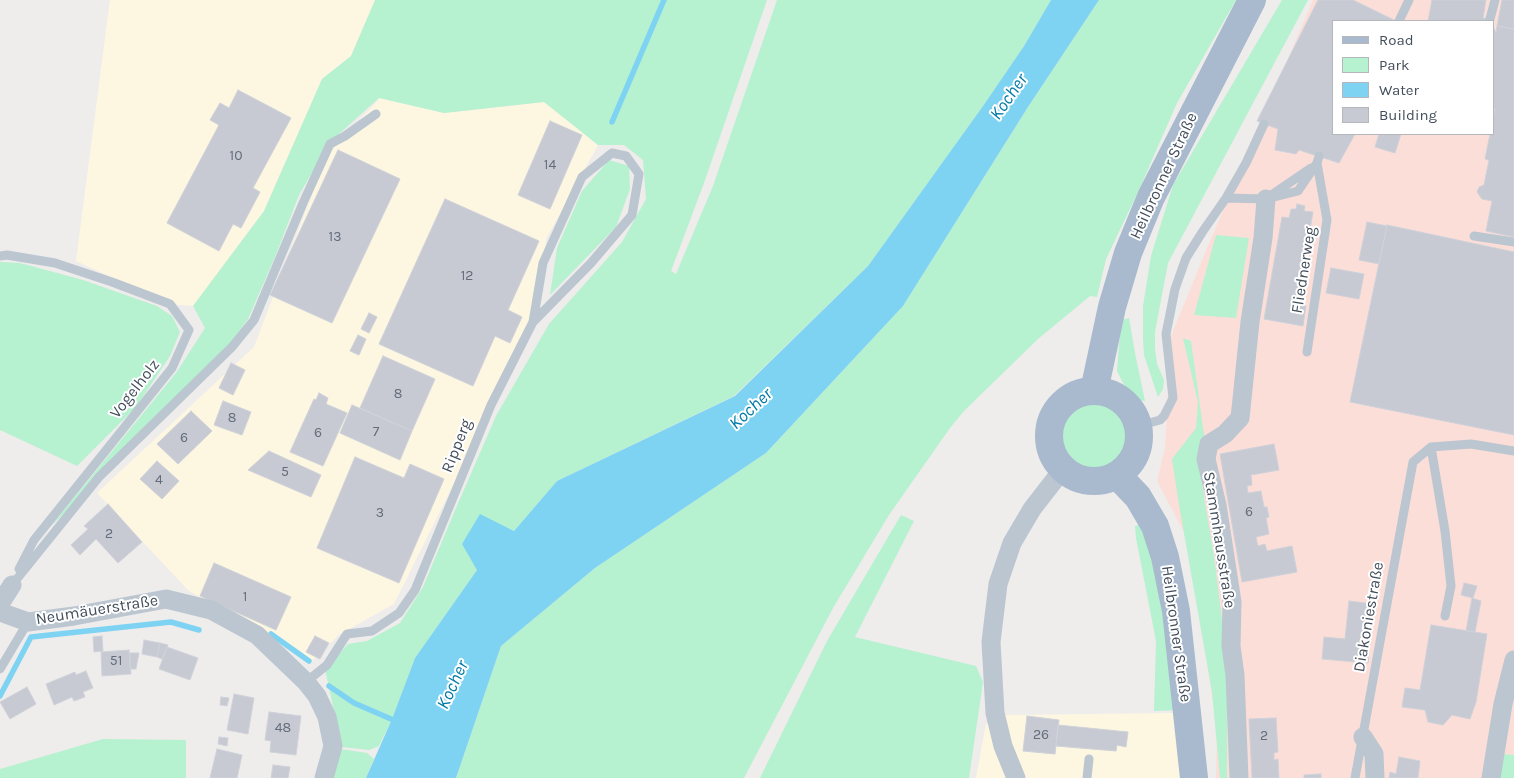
<!DOCTYPE html>
<meta charset="utf-8">
<style>
body{margin:0}
#map{position:relative;width:1514px;height:778px;overflow:hidden;background:#efecec;font-family:Karla,sans-serif}
canvas{display:block}
.legend{position:absolute;left:1332px;top:20px;width:162px;height:115px;box-sizing:border-box;background:#fff;border:1px solid #b4b8bd;margin:0;padding:6px 9px;list-style:none;font-size:15px;color:#434e5b}
.legend li{display:flex;align-items:center;gap:10px;height:25px}
.legend b{width:25px;border:1px solid #b4b8bd}
</style>
<div id="map">
<canvas width="1514" height="778"></canvas>
<ul class="legend">
<li><b style="height:6px;background:#a9bace"></b>Road</li>
<li><b style="height:14px;background:#b6f1d0"></b>Park</li>
<li><b style="height:14px;background:#7fd3f2"></b>Water</li>
<li><b style="height:14px;background:#c7cad3"></b>Building</li>
</ul>
</div>
<script>
const context = document.querySelector('canvas').getContext('2d');
context.lineJoin = 'round';
function fill(path, color) {
  context.fillStyle = color;
  context.fill(path, 'evenodd');
}
function poly(rows) {
  const path = new Path2D();
  for (const r of rows) {
    if (r.length === 3) {
      path.moveTo(r[0] + r[2], r[1]);
      path.arc(r[0], r[1], r[2], 0, 2 * Math.PI);
      continue;
    }
    path.moveTo(r[0], r[1]);
    for (let i = 2; i < r.length; i += 2) path.lineTo(r[i], r[i + 1]);
  }
  return path;
}
function trace(path, color, width, dash) {
  context.strokeStyle = color;
  context.lineWidth = width;
  context.lineCap = dash ? 'butt' : 'round';
  context.setLineDash(dash || []);
  context.stroke(path);
}
function label(font, color, halo, rows, align = 'center') {
  context.font = font + ' Karla,sans-serif';
  context.lineWidth = 4;
  context.setLineDash([]);
  context.textBaseline = 'middle';
  context.strokeStyle = halo;
  context.fillStyle = color;
  for (const [text, x, y, turn = 0] of rows) {
    context.save();
    context.translate(x, y);
    context.rotate((+turn || 0) * Math.PI / 180);
    context.textAlign = isNaN(turn) ? turn : align;
    if (halo) context.strokeText(text, 0, 0);
    context.fillText(text, 0, 0);
    context.restore();
  }
}
fill(poly([
 [110,0,375,0,351,56,322,79,264,211,193,306,170,304,76,261],
 [380,98,444,113,544,102,598,145,546,239,539,312,394,604,340,634,311,662,295,650,189,591,97,493,254,347,327,155],
 [1173,713,1188,778,976,778,986,724,1004,715]
]), '#fdf7e2');
fill(poly([
 [1313,0,1514,0,1514,755,1503,754,1497,778,1216,778,1217,728,1188,540,1157,481,1165,448,1171,336,1205,253],
 [1333,21,1493,21,1493,134,1333,134]
]), '#fcded9');
fill(poly([
 [375,0,767,0,704,183,671,271,676,274,713,186,777,0,1051,0,1024,46,983,106,868,266,734,396,557,481,514,531,480,515,477,570,415,658,392,719,379,746,369,750,333,746,334,711,325,669,348,644,367,641,400,623,423,587,453,515,496,416,549,324,622,242,646,199,643,160,624,145,598,145,544,102,444,113,379,98,330,142,299,195,275,257,248,319,217,362,173,411,50,527,176,373,205,328,193,306,264,211,322,79,351,56],
 [1099,0,1236,0,1177,103,1138,192,1106,259,1097,297,1090,296,1038,339,964,411,950,428,889,515,833,608,744,778,456,778,501,646,595,568,766,453,903,306,1028,107],
 [1282,0,1308,0,1168,263,1155,332,1155,349,1157,364,1164,380,1163,389,1158,397,1144,355,1143,338,1143,306,1151,256,1173,185],
 [609,160,629,166,630,189,616,227,550,295,557,248,582,191],
 [1216,235,1249,238,1236,318,1194,315],
 [0,262,20,263,83,280,157,306,172,316,180,332,170,356,136,407,77,466,0,430],
 [1129,318,1135,353,1145,401,1137,400,1127,391,1117,371,1121,320],
 [1183,338,1191,341,1205,442,1197,455,1214,556,1227,659,1227,778,1220,778,1212,692,1179,505,1172,459,1196,428,1198,402],
 [1095,435,35],
 [901,515,914,521,855,637,976,666,983,682,969,778,760,778,827,641],
 [1139,525,1148,541,1154,560,1180,710,1154,711,1156,641,1136,538,1135,526],
 [103,739,186,740,186,778,0,778,0,769],
 [341,749,367,753,374,759,366,778,333,778],
 [1503,754,1514,755,1514,778,1497,778]
]), '#b6f1d0');
fill(poly([
 [1051,0,1099,0,1028,107,903,306,766,453,595,568,501,646,456,778,366,778,392,719,415,658,477,570,462,544,480,514,514,531,557,481,735,396,868,266,983,106,1024,46]
]), '#7fd3f2');
trace(poly([
 [612,122,664,0],
 [271,634,309,661],
 [329,686,354,703,398,722],
 [0,696,31,637,171,622,199,630]
]), '#7fd3f2', 5.5);
const building = poly([
 [1318,0,1353,0,1396,21,1333,21,1333,134,1355,134,1339,163,1299,150,1296,154,1275,150,1278,129,1257,121,1318,0],
 [1432,0,1486,0,1483,18,1490,19,1489,21,1428,21,1432,0],
 [1502,0,1514,0,1514,29,1497,26,1502,0],
 [1493,26,1496,33,1497,26,1514,29,1514,237,1486,231,1492,201,1482,199,1477,192,1479,187,1484,185,1489,160,1485,159,1490,134,1493,134,1493,118,1495,109,1493,108,1493,26],
 [238,90,291,118,253,188,260,192,241,228,233,224,219,251,167,223,219,125,210,120,220,103,229,108,238,90],
 [550,121,582,135,550,209,518,195,550,121],
 [1379,134,1401,134,1395,153,1375,147,1379,134],
 [338,150,400,179,332,323,270,295,338,150],
 [445,199,539,241,508,310,522,317,510,343,495,336,473,386,379,344,445,199],
 [1297,204,1305,206,1304,211,1313,212,1297,305,1306,306,1303,326,1264,319,1282,217,1289,218,1291,209,1296,209,1297,204],
 [1367,222,1387,226,1379,264,1359,260,1367,222],
 [1387,225,1514,252,1514,435,1350,402,1387,225],
 [1331,268,1364,274,1359,299,1326,293,1331,268],
 [369,313,377,317,369,333,361,329,369,313],
 [358,335,366,339,359,355,350,351,358,335],
 [383,356,435,379,412,431,360,408,383,356],
 [231,363,245,370,233,395,219,388,231,363],
 [319,393,328,398,326,404,347,413,323,466,290,452,314,399,316,400,319,393],
 [223,401,251,412,242,435,214,425,223,401],
 [352,405,412,431,400,460,340,433,352,405],
 [191,411,212,431,178,464,157,444,191,411],
 [1274,444,1279,470,1251,475,1252,485,1247,486,1248,493,1261,491,1264,507,1267,507,1269,517,1266,518,1269,534,1256,537,1258,546,1265,544,1267,551,1292,546,1297,572,1242,582,1220,454,1274,444],
 [269,451,321,475,311,497,248,470,269,451],
 [355,457,404,478,410,464,444,479,399,583,317,548,355,457],
 [157,461,179,481,162,499,140,479,157,461],
 [108,504,142,542,118,563,96,539,80,555,71,545,88,529,84,526,108,504],
 [214,563,291,597,276,630,200,596,214,563],
 [1464,583,1477,586,1473,598,1461,595,1464,583],
 [1472,598,1481,601,1475,632,1466,631,1472,598],
 [1349,601,1374,604,1368,663,1322,659,1324,637,1345,639,1349,601],
 [1431,625,1487,634,1476,702,1470,719,1452,715,1443,725,1428,722,1425,710,1402,707,1405,688,1420,690,1431,625],
 [102,636,103,651,94,652,93,637,102,636],
 [315,636,329,643,320,659,306,652,315,636],
 [144,640,160,643,157,657,142,654,144,640],
 [160,643,168,645,162,659,157,657,160,643],
 [167,647,198,658,190,680,159,669,167,647],
 [129,650,131,674,102,676,101,652,129,650],
 [130,653,139,653,136,669,130,669,130,653],
 [86,671,93,688,83,692,85,697,74,701,72,697,54,705,46,684,75,672,76,675,86,671],
 [27,687,36,704,10,719,0,702,27,687],
 [234,694,254,698,248,734,227,730,234,694],
 [221,697,229,698,227,706,220,705,221,697],
 [269,712,301,716,296,755,270,752,271,741,265,740,269,712],
 [1027,716,1059,720,1055,754,1023,751,1027,716],
 [1276,718,1278,752,1274,753,1274,760,1278,759,1279,778,1252,778,1249,719,1276,718],
 [1058,725,1128,732,1126,747,1117,745,1116,751,1056,746,1058,725],
 [219,737,228,738,227,746,218,744,219,737],
 [217,749,242,755,237,778,210,778,217,749],
 [1399,757,1420,761,1418,778,1389,778,1390,772,1396,774,1399,757],
 [273,765,290,767,288,778,271,778,273,765],
 [1321,774,1321,778,1304,778,1304,775,1321,774]
]);
fill(building, '#c7cad3');
trace(building, '#cfd2d9', 1);
trace(poly([
 [1490,19,1495,0],
 [1399,21,1409,0],
 [1270,196,1311,168],
 [1226,198,1266,199,1298,191,1317,163,1319,156],
 [1474,236,1514,242],
 [0,256,7,255,55,263,112,282,170,304,189,330,172,368,34,540,19,569],
 [1307,352,1327,220,1317,163],
 [1138,426,1160,420,1164,416,1173,398,1166,334,1175,289,1186,258,1203,231,1226,198,1246,163,1264,124],
 [1431,447,1471,444,1514,451],
 [12,585,99,477,232,347,254,320,303,203,330,144,345,136,376,114],
 [0,669,28,622],
 [306,682,327,665,347,634,372,631,399,613,415,590,491,405,533,322,543,263,582,177,612,153,626,156,639,174,632,215,591,263,533,322],
 [1087,778,1089,759],
 [1355,778,1413,462,1431,447,1445,531,1451,586,1445,616]
]), '#bbc6d0', 9);
trace(poly([
 [0,604,12,585],
 [0,612,28,622,74,616,166,599,211,610,257,635,306,682,317,696,327,717,333,746,324,778],
 [1363,737,1374,754,1375,778],
 [1016,778,1003,746,995,713,991,642,998,584,1012,543,1032,509,1063,469],
 [1239,778,1235,675,1231,646,1232,602,1217,505,1206,459,1209,444,1225,434,1240,418,1250,322,1263,238,1266,199],
 [1491,778,1503,704,1514,660]
]), '#bbc6d0', 19);
trace(poly([
 [1094,391,1112,307,1128,253,1151,197,1252,0],
 [1094,436,45],
 [1117,475,1138,497,1155,526,1165,557,1176,611,1194,778]
]), '#a9bace', 28);
label('14px', '#646d79', null, [
 ["10",236,156],
 ["14",550,165],
 ["13",335,237],
 ["12",467,276],
 ["8",398,394],
 ["8",232,418],
 ["7",376,432],
 ["6",318,433],
 ["6",184,438],
 ["5",285,472],
 ["4",159,480],
 ["6",1249,512],
 ["3",380,513],
 ["2",109,534],
 ["1",245,597],
 ["51",116,661],
 ["48",283,728],
 ["26",1041,735],
 ["2",1264,736]
]);
label('16px', '#434e5b', '#fff', [
 ["Heilbronner Straße",1164,176,-65],
 ["Fliednerweg",1304,270,-81],
 ["Vogelholz",135,389,-52],
 ["Ripperg",457,446,-68],
 ["Stammhausstraße",1219,540,81],
 ["Neumäuerstraße",97,610,-9],
 ["Diakoniestraße",1369,617,-80],
 ["Heilbronner Straße",1176,634,82]
]);
label('italic 18px', '#037ba7', '#fff', [
 ["Kocher",1009,97,-55],
 ["Kocher",751,409,-43],
 ["Kocher",453,685,-65]
]);
</script>
